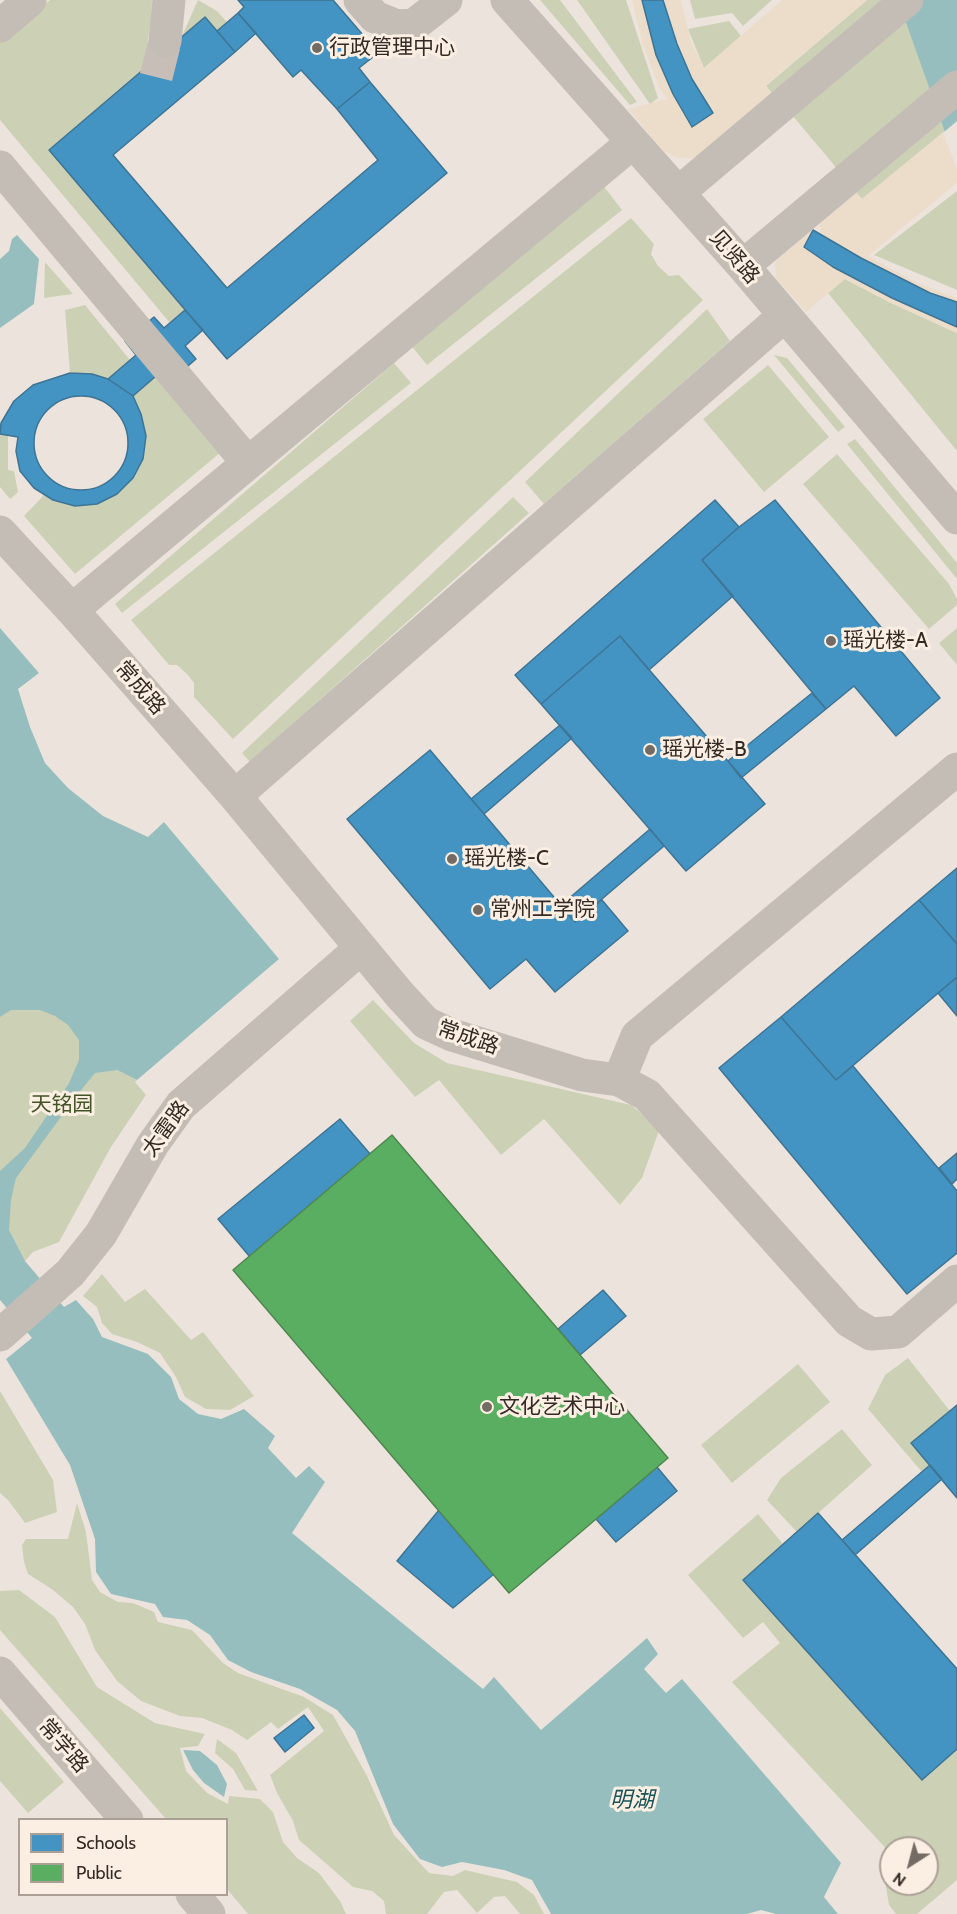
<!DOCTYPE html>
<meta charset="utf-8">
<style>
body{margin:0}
#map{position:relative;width:957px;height:1914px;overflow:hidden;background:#ece4dc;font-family:Cabin,sans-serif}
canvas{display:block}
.legend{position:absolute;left:18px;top:1818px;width:210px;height:78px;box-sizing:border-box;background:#faefe2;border:2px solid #aba096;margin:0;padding:8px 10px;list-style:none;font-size:18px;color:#342a25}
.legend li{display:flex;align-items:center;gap:12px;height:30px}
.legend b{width:30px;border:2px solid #aba096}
.north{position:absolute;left:879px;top:1836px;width:60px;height:60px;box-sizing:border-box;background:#faefe2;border:2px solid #aba096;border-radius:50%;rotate:216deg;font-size:16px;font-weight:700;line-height:24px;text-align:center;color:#342a25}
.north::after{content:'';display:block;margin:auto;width:21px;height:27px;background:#746b65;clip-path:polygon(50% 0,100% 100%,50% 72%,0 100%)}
</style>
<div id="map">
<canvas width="957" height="1914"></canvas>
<ul class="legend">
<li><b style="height:16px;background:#4393c3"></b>Schools</li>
<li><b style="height:16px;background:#5aae61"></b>Public</li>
</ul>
<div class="north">N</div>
</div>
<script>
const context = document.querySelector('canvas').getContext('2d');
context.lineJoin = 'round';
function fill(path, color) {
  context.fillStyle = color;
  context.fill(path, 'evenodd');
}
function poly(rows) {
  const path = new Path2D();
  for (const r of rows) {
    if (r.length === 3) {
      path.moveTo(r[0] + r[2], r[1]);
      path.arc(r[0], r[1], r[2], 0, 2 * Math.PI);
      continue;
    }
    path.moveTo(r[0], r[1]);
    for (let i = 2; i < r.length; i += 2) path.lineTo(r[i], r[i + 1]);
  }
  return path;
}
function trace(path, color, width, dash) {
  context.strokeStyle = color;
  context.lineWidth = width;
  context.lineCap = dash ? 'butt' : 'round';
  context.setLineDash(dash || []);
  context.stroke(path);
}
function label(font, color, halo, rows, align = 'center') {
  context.font = font + ' Cabin,"Noto Sans SC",sans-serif';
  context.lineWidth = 6;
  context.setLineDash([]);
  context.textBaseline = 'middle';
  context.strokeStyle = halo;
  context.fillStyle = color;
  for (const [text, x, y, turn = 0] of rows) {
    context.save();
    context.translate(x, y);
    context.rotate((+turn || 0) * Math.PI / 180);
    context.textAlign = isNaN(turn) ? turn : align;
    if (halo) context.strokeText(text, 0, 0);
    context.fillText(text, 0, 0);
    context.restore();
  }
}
fill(poly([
 [50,0,152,0,151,21,143,70,49,150,185,310,170,323,0,120,0,42],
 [198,0,217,11,227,22,217,31,205,18,182,36],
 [540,0,560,0,637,102,630,105],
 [577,0,626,0,658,98,650,104],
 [690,0,772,0,743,26,732,13,695,19],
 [867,0,887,0,774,97,766,86],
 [928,0,957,72,839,171,792,115],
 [729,21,741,36,704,68,688,29],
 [957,101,957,121,862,199,853,189],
 [602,184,622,210,427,365,409,343],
 [957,191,957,290,874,255],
 [631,218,654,244,651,254,658,266,669,276,679,275,703,300,233,739,194,697,194,683,188,675,177,665,169,665,131,620],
 [45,262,73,294,44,298],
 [845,279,889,302,957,333,957,451,828,293],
 [85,305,130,360,108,379,92,374,70,373,65,310],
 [707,309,730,341,544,504,525,482],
 [774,355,787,358,845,427,838,432],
 [394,363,411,383,122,613,115,604],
 [768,365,829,437,764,492,703,419],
 [156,376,221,452,75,574,24,516,44,495,53,500,78,505,97,504,117,494,133,478,143,459,146,436,141,414,133,396],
 [0,434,8,435,8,470,14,471,18,492,10,499,0,487],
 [855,439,957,563,957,579,847,444],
 [837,454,949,584,957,599,957,605,929,629,803,484],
 [513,497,529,513,250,762,242,753],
 [957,628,957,665,939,643],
 [373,1000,414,1043,447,1063,631,1105,660,1128,642,1178,620,1205,544,1119,501,1155,439,1080,415,1097,350,1021],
 [0,1001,64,1013,117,1070,137,1080,135,1082,146,1095,111,1147,59,1242,33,1252,25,1261,0,1240],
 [102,1274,125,1302,145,1289,191,1340,203,1332,254,1396,230,1410,206,1409,185,1397,176,1377,160,1353,137,1342,112,1334,102,1323,97,1307,83,1296],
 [908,1358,950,1411,912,1442,930,1465,922,1472,868,1409,885,1375],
 [798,1364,830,1402,732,1483,701,1445],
 [0,1391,53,1480,57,1512,25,1523,8,1500,0,1493],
 [842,1429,872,1465,797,1532,767,1500,781,1478],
 [77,1503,86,1532,92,1580,100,1592,118,1602,133,1603,154,1612,158,1622,192,1630,223,1663,238,1673,304,1697,333,1715,366,1774,394,1835,429,1873,453,1876,465,1870,517,1882,534,1895,544,1914,520,1914,505,1896,494,1897,477,1913,457,1890,444,1892,427,1914,386,1914,384,1901,372,1891,353,1887,299,1840,293,1821,277,1793,270,1775,324,1731,308,1707,278,1729,271,1722,247,1740,232,1730,202,1718,180,1716,141,1701,117,1681,95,1650,85,1624,73,1607,53,1590,28,1574,24,1562,22,1545,26,1539,68,1539],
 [758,1514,783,1544,743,1580,922,1780,957,1749,957,1880,917,1914,896,1914,889,1905,885,1881,891,1856,891,1884,927,1884,927,1848,891,1848,891,1854,732,1682,780,1643,763,1622,743,1638,688,1575],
 [19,1590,55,1617,97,1687,155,1723,205,1734,198,1746,180,1748,186,1771,207,1793,228,1804,229,1796,260,1799,273,1812,283,1842,297,1858,319,1873,340,1901,346,1914,248,1914,227,1889,226,1820,166,1819,0,1630,0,1591],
 [0,1708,64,1782,28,1813,0,1781],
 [217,1739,236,1753,258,1791,245,1790,233,1769,215,1753]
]), '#ccd1b5');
fill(poly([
 [632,0,642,0,656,55,673,94,713,113,692,79,677,44,663,0,681,0,690,39,704,68,782,0,867,0,766,85,774,97,696,158,677,158,663,151,628,109,667,99,658,85,643,45],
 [957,121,957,183,868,256,918,283,957,298,957,302,930,293,861,258,821,235,819,219,853,189,862,199],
 [810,226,813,230,804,248,833,267,892,298,957,327,957,333,889,302,845,279,806,312,776,278,775,263,781,251]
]), '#ecddca');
fill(poly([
 [898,0,957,0,957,166],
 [17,235,39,259,34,304,0,328,0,259,9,251,12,239],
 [0,628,39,673,18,689,30,727,45,763,68,788,103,816,148,837,164,822,279,959,137,1080,117,1070,95,1073,69,1105,58,1100,69,1083,79,1060,79,1040,68,1025,55,1016,40,1010,11,1010,0,1017],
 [50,1111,61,1117,16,1178,11,1200,9,1230,25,1261,64,1307,76,1300,93,1319,102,1337,148,1354,171,1377,179,1399,198,1414,221,1419,244,1409,275,1436,268,1448,296,1478,309,1466,325,1482,292,1533,483,1689,494,1677,541,1730,647,1638,658,1654,644,1669,666,1693,682,1679,841,1863,824,1897,838,1914,776,1914,761,1910,747,1914,551,1914,532,1880,504,1870,462,1862,442,1867,420,1859,393,1824,355,1731,337,1710,300,1689,251,1672,228,1660,210,1635,187,1620,163,1617,155,1604,111,1594,96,1572,95,1539,70,1465,6,1359,32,1338,0,1300,0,1171,25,1148],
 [183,1750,200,1751,217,1765,227,1784,224,1797,204,1783,193,1770]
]), '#97bebe');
fill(poly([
 [957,121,957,169,943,133]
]), '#ece4dc');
const schools = poly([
 [238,0,333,0,363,35,358,39,373,57,359,68,370,82,337,109,301,70,293,77,238,13,244,7,238,0],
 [642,0,663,0,677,44,692,79,713,113,692,127,673,94,656,55,642,0],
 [238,13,256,33,235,52,217,31,238,13],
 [205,17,235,52,113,155,227,288,378,160,337,109,370,82,447,173,227,359,49,150,205,17],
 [813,230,861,258,930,293,957,302,957,327,892,298,833,267,804,247,813,230],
 [185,310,203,330,185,346,196,359,165,386,156,376,133,396,108,379,136,355,125,341,154,317,164,328,185,310],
 [70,373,92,374,108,379,133,396,141,414,146,436,143,459,133,478,117,494,97,504,75,506,53,500,34,488,20,471,16,451,18,437,0,434,1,423,14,401,33,385,70,373],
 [81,443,47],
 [715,500,739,527,702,560,733,596,649,670,620,636,541,704,515,675,715,500],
 [775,500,940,698,896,736,854,686,826,709,702,560,739,527,775,500],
 [620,636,765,804,686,871,541,704,620,636],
 [812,693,826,709,741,778,728,761,812,693],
 [560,725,572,738,484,814,471,799,560,725],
 [430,750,575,922,602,900,628,931,555,992,526,959,490,989,347,819,430,750],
 [650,829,664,846,575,922,560,906,650,829],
 [957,868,957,944,919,900,957,868],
 [919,900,957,944,957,977,836,1080,781,1017,919,900],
 [957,977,957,1016,938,993,957,977],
 [781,1017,836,1080,853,1066,957,1191,957,1253,907,1294,719,1068,781,1017],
 [340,1119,371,1155,250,1257,218,1219,340,1119],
 [957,1153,957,1179,952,1184,939,1168,957,1153],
 [603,1290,626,1316,580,1355,558,1329,603,1290],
 [957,1405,957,1498,911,1443,957,1405],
 [930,1465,942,1479,855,1555,842,1540,930,1465],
 [657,1467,677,1491,616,1542,596,1519,657,1467],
 [439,1510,494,1574,453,1608,397,1561,439,1510],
 [818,1513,957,1669,957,1749,922,1780,743,1580,818,1513],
 [304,1715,314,1728,285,1752,274,1738,304,1715]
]);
fill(schools, '#4393c3');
trace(schools, '#3e7494', 1.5);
const public = poly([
 [392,1135,668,1458,509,1593,233,1270,392,1135]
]);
fill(public, '#5aae61');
trace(public, '#4f864f', 1.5);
trace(poly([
 [156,77,165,41]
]), '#c7bfb7', 33, [33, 16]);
trace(poly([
 [360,0,375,17,397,26,414,25,446,0],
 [507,0,743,266,957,518],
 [0,26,30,0],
 [165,41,169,0],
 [0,167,248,463],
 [678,193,907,0],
 [743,266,957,87],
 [0,532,72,610,235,796,400,995,426,1023,452,1035,582,1075,619,1080,647,1095,849,1321,871,1334,898,1332,957,1281],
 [72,610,632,143],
 [235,796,784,316],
 [619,1080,637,1036,957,769],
 [0,1335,70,1273,101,1234,153,1144,181,1105,361,948],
 [0,1673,127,1820],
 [192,1894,209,1914]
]), '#c4bdb6', 33);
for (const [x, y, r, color] of [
 [317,48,6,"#746b65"],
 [831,641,6,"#746b65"],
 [650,750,6,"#746b65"],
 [452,859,6,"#746b65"],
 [478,910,6,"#746b65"],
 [487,1407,6,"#746b65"]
]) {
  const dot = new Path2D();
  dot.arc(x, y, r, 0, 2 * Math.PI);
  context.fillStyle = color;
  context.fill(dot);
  trace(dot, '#faefe2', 2);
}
label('21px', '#342a25', '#faefe2', [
 ["行政管理中心",329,48],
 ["瑶光楼-A",843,641],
 ["瑶光楼-B",662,750],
 ["瑶光楼-C",464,859],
 ["常州工学院",490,910],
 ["文化艺术中心",499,1407]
], 'left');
label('21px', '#342a25', '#faefe2', [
 ["见贤路",734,257,49],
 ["常成路",140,688,49],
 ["常成路",468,1038,19],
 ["太雷路",166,1129,-54],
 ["常学路",63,1746,49]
]);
label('21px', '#435427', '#faefe2', [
 ["天铭园",62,1105]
]);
label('italic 22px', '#185358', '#faefe2', [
 ["明湖",632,1801]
]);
</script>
